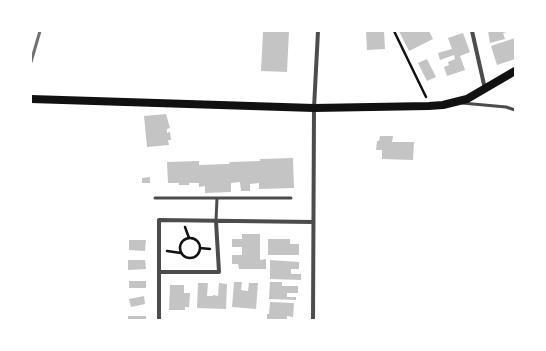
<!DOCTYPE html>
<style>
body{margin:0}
#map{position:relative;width:546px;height:351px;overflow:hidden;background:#fff;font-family:"IBM Plex Serif",serif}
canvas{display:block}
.frame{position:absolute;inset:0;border:32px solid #fff;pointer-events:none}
</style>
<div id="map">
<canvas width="546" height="351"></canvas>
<div class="frame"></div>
</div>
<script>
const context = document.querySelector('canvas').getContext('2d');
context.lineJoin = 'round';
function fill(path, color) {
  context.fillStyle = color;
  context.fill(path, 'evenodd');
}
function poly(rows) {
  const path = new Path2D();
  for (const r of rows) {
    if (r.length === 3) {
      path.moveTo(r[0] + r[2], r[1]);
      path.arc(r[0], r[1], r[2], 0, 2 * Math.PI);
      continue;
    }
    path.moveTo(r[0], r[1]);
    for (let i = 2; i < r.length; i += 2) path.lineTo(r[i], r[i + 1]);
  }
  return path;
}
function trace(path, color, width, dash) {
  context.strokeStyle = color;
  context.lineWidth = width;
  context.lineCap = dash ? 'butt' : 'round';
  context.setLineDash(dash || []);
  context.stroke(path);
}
fill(poly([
 [263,31,289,31,287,72,261,71],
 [366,31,384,31,385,49,367,50],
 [399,31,429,31,433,39,409,51],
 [488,31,506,31,507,32,503,33,505,39,490,43],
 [463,33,470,52,460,56,465,70,447,76,444,67,449,65,448,62,455,59,454,55,440,60,438,53,452,49,448,38],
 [515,38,515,59,497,65,491,46],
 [427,59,436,77,427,81,418,63],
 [166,114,170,128,167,129,167,133,170,132,171,140,168,140,169,145,147,147,144,116],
 [380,136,393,136,392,142,414,142,413,160,382,159,382,150,376,150,377,141,379,141],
 [293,158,294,188,259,189,259,183,250,184,250,191,241,191,240,182,231,183,231,192,205,193,205,186,199,187,199,183,189,183,189,185,179,185,179,183,168,183,167,162,199,161,199,165,229,164,230,162,260,161,260,159],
 [150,177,150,183,142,183,142,178],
 [242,234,260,234,260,260,266,259,266,269,239,269,238,264,232,264,232,255,242,255,242,247,232,247,232,239,242,239],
 [268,239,290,239,290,244,299,244,299,255,268,255],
 [129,240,146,240,145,251,129,250],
 [128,260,145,260,146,269,128,270],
 [270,260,299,262,299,269,291,269,291,274,301,274,301,280,270,279],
 [129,281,146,281,146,288,129,288],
 [234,282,242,282,241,290,248,291,249,283,258,283,256,309,232,307],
 [270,282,282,282,282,286,298,286,298,293,287,293,287,297,296,297,296,300,269,299],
 [198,283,208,283,207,296,213,296,213,295,218,296,219,283,227,284,226,309,197,308],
 [170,285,184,285,184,293,190,293,189,307,185,307,185,310,169,310],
 [144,296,145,304,131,307,129,299],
 [270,302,294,303,293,317,287,316,287,320,267,320,267,314,269,314],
 [128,316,146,316,146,320,128,320]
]), '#c4c4c4');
trace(poly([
 [394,31,426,97],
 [185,227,189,238],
 [190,248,10],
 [200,248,210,249],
 [167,251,181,253]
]), '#111', 2.5);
trace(poly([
 [462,103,506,107,515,110],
 [155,198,291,198],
 [216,221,217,198]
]), '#4c4c4c', 3);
trace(poly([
 [472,31,485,89],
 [159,272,219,272,216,221],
 [159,320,159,220,313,222],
 [313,320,314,108,318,31]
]), '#4c4c4c', 4);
trace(poly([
 [31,99,314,108,429,106,443,105,467,99,515,71]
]), '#111', 8);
trace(poly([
 [31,62,40,31]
]), '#707070', 3);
</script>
